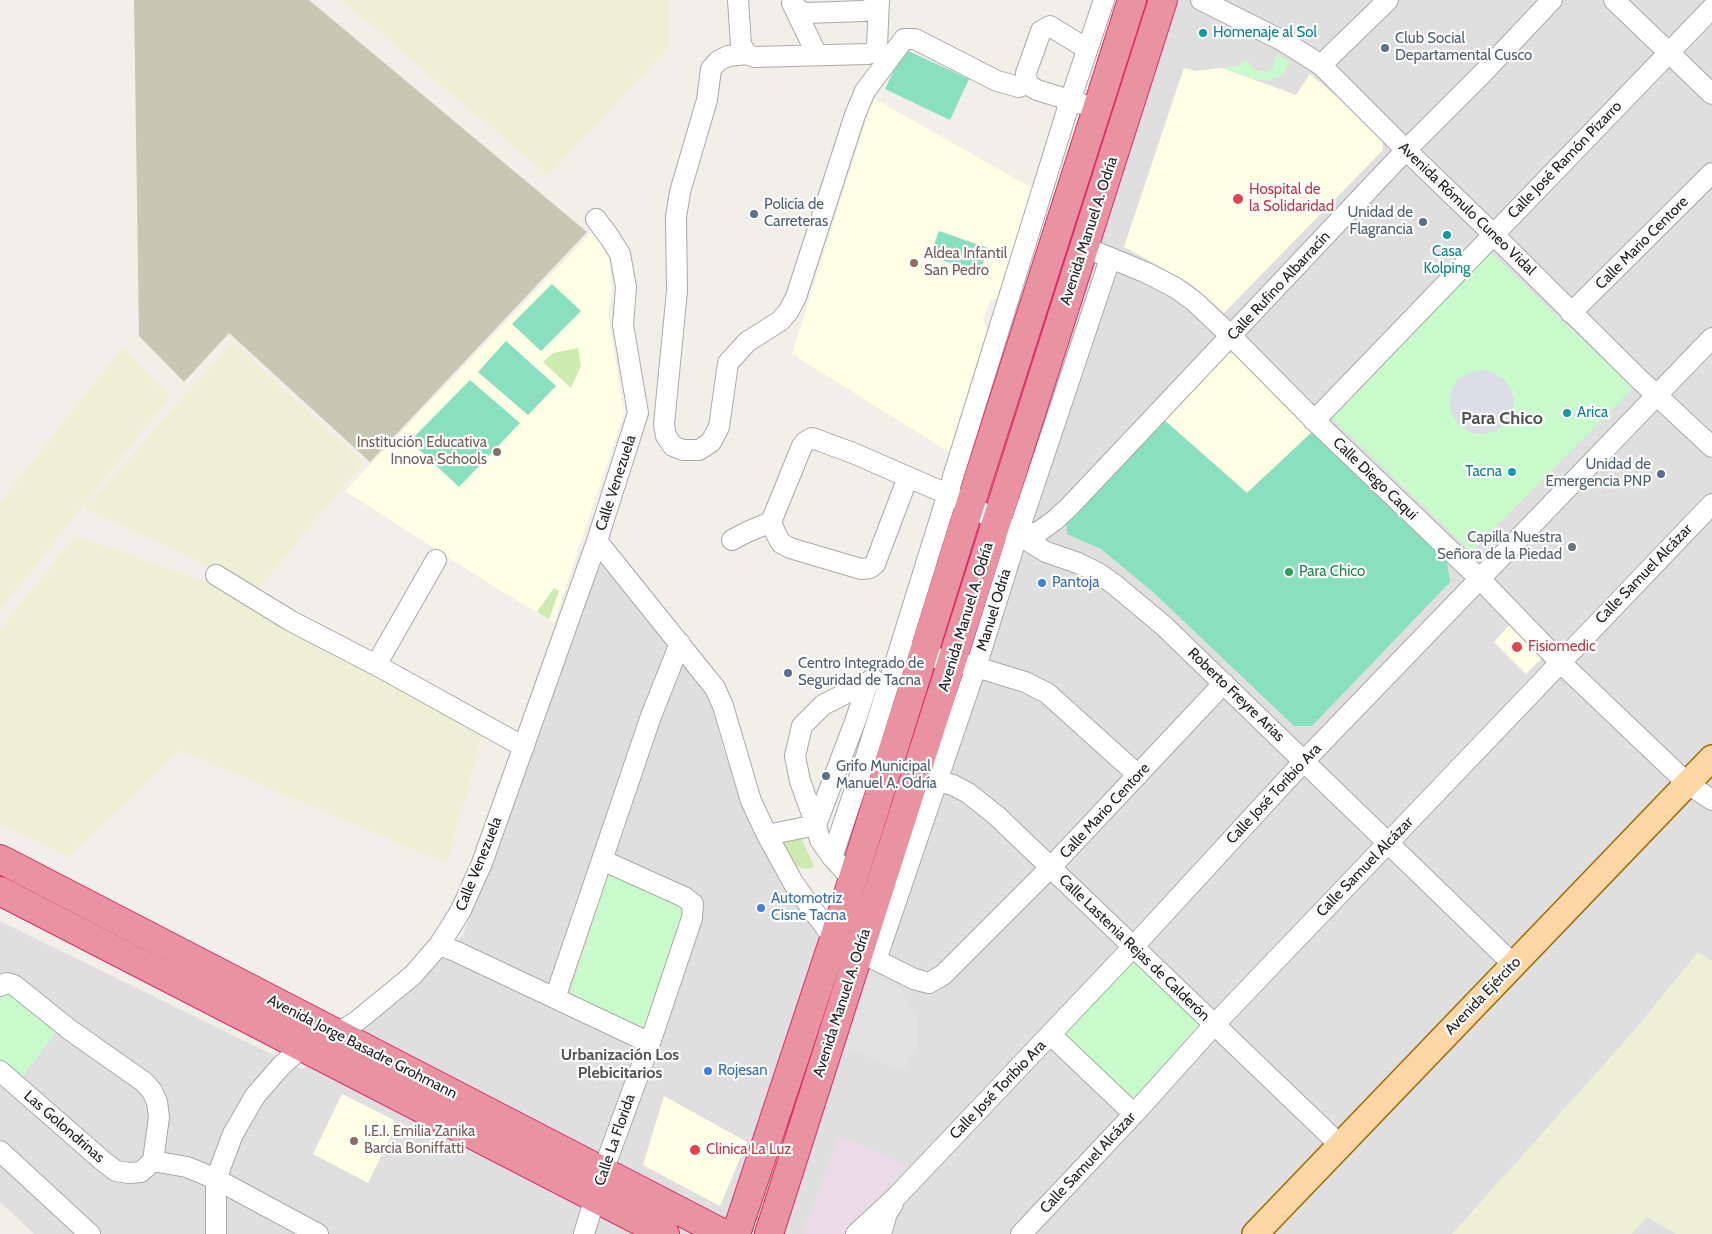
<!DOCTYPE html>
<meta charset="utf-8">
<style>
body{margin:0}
canvas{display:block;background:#f2efe9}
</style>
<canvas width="1712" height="1234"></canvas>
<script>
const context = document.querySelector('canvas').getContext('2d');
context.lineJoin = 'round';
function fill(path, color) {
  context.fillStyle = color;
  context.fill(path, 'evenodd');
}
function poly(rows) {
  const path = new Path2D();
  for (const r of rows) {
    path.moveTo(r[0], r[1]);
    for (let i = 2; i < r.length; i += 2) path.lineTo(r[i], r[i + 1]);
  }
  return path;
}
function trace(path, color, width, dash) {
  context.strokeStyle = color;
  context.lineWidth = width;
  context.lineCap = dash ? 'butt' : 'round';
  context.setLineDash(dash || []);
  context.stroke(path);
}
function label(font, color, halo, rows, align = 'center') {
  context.font = font + ' Cabin,sans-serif';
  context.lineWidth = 4.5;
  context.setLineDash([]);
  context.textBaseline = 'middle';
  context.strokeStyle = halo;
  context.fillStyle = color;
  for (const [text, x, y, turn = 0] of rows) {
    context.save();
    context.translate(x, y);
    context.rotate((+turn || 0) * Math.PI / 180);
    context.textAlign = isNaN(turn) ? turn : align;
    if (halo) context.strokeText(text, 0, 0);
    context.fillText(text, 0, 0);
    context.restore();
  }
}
fill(poly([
 [1177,0,1712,0,1712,1234,34,1234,0,1202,0,921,302,1069,463,935,600,560,709,695,724,751,794,903,879,940]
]), '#e0dfdf');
fill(poly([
 [839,1136,906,1165,848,1234,803,1234]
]), '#ebdbe8');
fill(poly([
 [1184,68,1195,71,1222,68,1296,95,1310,74,1382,135,1383,150,1224,313,1190,283,1124,247],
 [873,98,1032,188,997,298,990,301,983,319,987,329,949,452,792,354],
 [592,232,609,258,612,293,608,314,624,413,554,622,501,591,345,491],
 [1233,353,1312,432,1247,493,1163,419,1226,354],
 [1510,624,1540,653,1541,659,1526,674,1494,642],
 [342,1094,394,1120,395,1128,368,1183,313,1154],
 [664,1096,747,1142,720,1206,643,1165]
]), '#ffffe5');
fill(poly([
 [134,0,309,0,587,232,370,462,229,333,184,382,139,336]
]), '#c7c7b4');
fill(poly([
 [342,0,670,0,670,46,548,176],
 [233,342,363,463,258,589,84,508],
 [123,347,170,397,0,610,0,503],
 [75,536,258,600,484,728,447,864,180,750,69,857,0,824,0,630],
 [1698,952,1712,961,1712,1234,1676,1234,1647,1217,1632,1234,1452,1234,1633,1032]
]), '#eef0d5');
fill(poly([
 [1138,27,1145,30,992,497,985,495,1129,30],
 [578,348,581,366,571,388,543,362,553,353],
 [973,524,981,525,945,642,937,640],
 [554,588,559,591,549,619,537,612],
 [794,834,802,840,814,866,808,869,801,868,793,863,783,842,783,838],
 [836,954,848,957,763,1234,750,1231]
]), '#cdebb0');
fill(poly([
 [1277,55,1290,62,1284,72,1276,78,1267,80,1257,80,1222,68,1237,66,1246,60,1250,65,1256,70,1266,72,1272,69],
 [1490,254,1492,254,1510,271,1633,388,1471,552,1332,418],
 [609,871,685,907,644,1031,570,993],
 [1133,960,1205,1025,1133,1104,1063,1035],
 [9,993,58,1030,20,1080,0,1062,0,1000,5,994]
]), '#c8facc');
fill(poly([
 [904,49,969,79,950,120,885,89],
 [939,231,988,248,979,273,930,256],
 [552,284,581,311,541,351,512,324],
 [506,341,556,386,528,415,478,372],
 [470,380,520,423,459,487,410,441],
 [1163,419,1247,493,1312,432,1447,562,1450,582,1312,726,1294,726,1152,591,1101,549,1067,534,1066,523]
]), '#88e0be');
fill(poly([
 [868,973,898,987,917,1013,918,1044,906,1071,844,1048]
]), '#e2e2e2');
fill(poly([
 [1483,370,1494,373,1504,379,1510,388,1514,398,1513,409,1506,424,1493,432,1483,434,1474,433,1464,429,1457,423,1452,414,1450,407,1451,394,1457,379,1472,372]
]), '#dddde8');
const minor = poly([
 [738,0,741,45,747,54,754,57,868,54,875,51,877,46,879,0],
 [1201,0,1283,41,1321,65,1406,150,1494,235,1638,378,1712,447],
 [1614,0,1712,94],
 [792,3,817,55],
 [793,4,800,11,806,13,864,11,876,7,879,2],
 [747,54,728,56,718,61,711,69,707,100,680,192,676,217,677,291,664,424,666,436,673,446,683,450,699,450,711,442,719,427,728,363,747,342,780,321,788,312,796,297,855,115,865,91,904,39,915,39,997,81,1019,87,1027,84],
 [1321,65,1388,0],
 [1082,104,1037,90,1027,84,1026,73,1041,31,1050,26,1087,49],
 [1084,247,1147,273,1176,288,1195,302,1231,336,1317,423,1480,579,1560,662,1687,783,1712,800],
 [1571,313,1712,173],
 [1314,421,1712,8],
 [908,477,875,564,870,568,861,569,790,548,781,543,776,534,771,522,802,446,805,442,812,438,853,453,947,494,970,505,1046,552,1078,563,1098,573,1115,585,1164,626,1513,964],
 [1018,533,1037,533,1055,520,1070,506,1406,150,1483,73,1552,0],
 [732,540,747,532,771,522],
 [597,541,715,688,723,706,751,801,767,835,794,884,834,939,914,979,929,983,943,975,1050,868,1224,683],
 [216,575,291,621,376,665,524,747],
 [910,652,976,667,1025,682,1047,693,1138,775],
 [376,665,436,560],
 [923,780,936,781,953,785,968,793,997,816,1340,1145],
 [767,835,816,825,800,781,795,756,802,726,823,705,868,682],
 [832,857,820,840,816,825,856,719,868,682,873,679],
 [853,880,832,857,865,760,1070,101,1104,0],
 [439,945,455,951,650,1043],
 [876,960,976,667,1018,533,1110,259],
 [0,986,7,983,14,985,70,1030,144,1082,152,1091,157,1102,159,1117,153,1161],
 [555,998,651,716,680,643],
 [1051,1035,1134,1114],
 [0,1071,104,1162,116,1171,129,1173,141,1172,153,1161,187,1167,216,1179,318,1234],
 [0,1151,90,1234],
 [216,1234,216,1179,233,1134,255,1096,281,1066,302,1047,336,1034,357,1021,413,975,439,945,450,928,461,910,482,863,597,541,638,413,623,325,626,287,620,254,610,238,596,219],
 [584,1234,603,1171,650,1043,692,918,693,904,684,897,602,860],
 [856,1234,897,1196,1134,946,1304,761,1712,338],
 [881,1234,887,1213,893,1204],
 [1021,1234,1134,1114,1214,1025,1712,504]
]);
const major = poly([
 [1255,1234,1712,758]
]);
const highway = poly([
 [0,859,724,1234],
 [0,891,665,1234],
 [736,1234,834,939,970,505,1132,0],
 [769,1234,1163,0]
]);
trace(minor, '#a9a9a9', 22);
trace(major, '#a06b00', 28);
trace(highway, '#dc2a67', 30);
trace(minor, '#fff', 20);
trace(major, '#fcd6a4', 25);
trace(highway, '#e892a2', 28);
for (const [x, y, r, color] of [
 [1203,33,5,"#0f9aa8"],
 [1385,48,5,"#5c6f8a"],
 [1238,199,6,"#e0444e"],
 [754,214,5,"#5c6f8a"],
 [1423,222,5,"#5c6f8a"],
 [1447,235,5,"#0f9aa8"],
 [914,263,5,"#8d6e63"],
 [1567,413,5,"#0f9aa8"],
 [497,452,5,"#8d6e63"],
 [1512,472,5,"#0f9aa8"],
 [1661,474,5,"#5c6f8a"],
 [1572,547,5,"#6b7280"],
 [1289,572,5,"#2e9e5b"],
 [1042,583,5,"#3f7fe0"],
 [1517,647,6,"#e0444e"],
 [788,673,5,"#5c6f8a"],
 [826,776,5,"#5c6f8a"],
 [761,908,5,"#3f7fe0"],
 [708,1071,5,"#3f7fe0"],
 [354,1141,5,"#8d6e63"],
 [695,1150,6,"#e0444e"]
]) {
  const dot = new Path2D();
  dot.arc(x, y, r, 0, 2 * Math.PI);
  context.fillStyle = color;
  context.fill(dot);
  trace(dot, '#fff', 2);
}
label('15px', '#0d838f', '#fff', [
 ["Homenaje al Sol",1213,33],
 ["Casa",1447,252,"center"],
 ["Kolping",1447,269,"center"],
 ["Arica",1577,413],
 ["Tacna",1502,472,"right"]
], 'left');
label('15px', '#4e5e75', '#fff', [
 ["Club Social",1395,39],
 ["Departamental Cusco",1395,56],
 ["Policía de",764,205],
 ["Carreteras",764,222],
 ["Unidad de",1413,213,"right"],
 ["Flagrancia",1413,230,"right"],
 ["Unidad de",1651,465,"right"],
 ["Emergencia PNP",1651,482,"right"],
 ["Centro Integrado de",798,664],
 ["Seguridad de Tacna",798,681],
 ["Grifo Municipal",836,767],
 ["Manuel A. Odría",836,784]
], 'left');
label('15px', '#222', '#fff', [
 ["Calle José Ramón Pizarro",1565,160,-46],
 ["Avenida Rómulo Cuneo Vidal",1467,209,44],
 ["Avenida Manuel A. Odría",1089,231,-72],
 ["Calle Mario Centore",1642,243,-45],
 ["Calle Rufino Albarracín",1279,286,-47],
 ["Calle Diego Caqui",1375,479,44],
 ["Calle Venezuela",616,483,-72],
 ["Calle Samuel Alcázar",1644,574,-46],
 ["Manuel Odria",994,610,-73],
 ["Avenida Manuel A. Odría",966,617,-73],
 ["Roberto Freyre Arias",1236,695,44],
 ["Calle José Toribio Ara",1274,794,-47],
 ["Calle Mario Centore",1105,811,-47],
 ["Calle Venezuela",479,864,-68],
 ["Calle Samuel Alcázar",1365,867,-46],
 ["Calle Lastenia Rejas de Calderón",1134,948,44],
 ["Avenida Ejército",1483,996,-46],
 ["Avenida Manuel A. Odría",842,1003,-72],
 ["Avenida Jorge Basadre Grohmann",362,1047,27],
 ["Calle José Toribio Ara",998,1090,-46],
 ["Las Golondrinas",64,1127,41],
 ["Calle La Florida",615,1140,-71],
 ["Calle Samuel Alcázar",1088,1163,-47]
]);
label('15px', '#be3a42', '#fff', [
 ["Hospital de",1249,190],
 ["la Solidaridad",1249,207],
 ["Fisiomedic",1528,647],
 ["Clinica La Luz",706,1150]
], 'left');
label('15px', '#785e54', '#fff', [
 ["Aldea Infantil",924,254],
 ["San Pedro",924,271],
 ["Institución Educativa",487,443,"right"],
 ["Innova Schools",487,460,"right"],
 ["I.E.I. Emilia Zanika",364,1132],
 ["Barcia Boniffatti",364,1149]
], 'left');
label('15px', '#5b616d', '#fff', [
 ["Capilla Nuestra",1562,538],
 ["Señora de la Piedad",1562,555]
], 'right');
label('15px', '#27864d', '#fff', [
 ["Para Chico",1299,572]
], 'left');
label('15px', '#366cbe', '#fff', [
 ["Pantoja",1052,583],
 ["Automotriz",771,899],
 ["Cisne Tacna",771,916],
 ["Rojesan",718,1071]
], 'left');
label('bold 16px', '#555', '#fff', [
 ["Urbanización Los",620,1055],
 ["Plebicitarios",620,1073]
]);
label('bold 18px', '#555', '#fff', [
 ["Para Chico",1502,419]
]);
</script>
